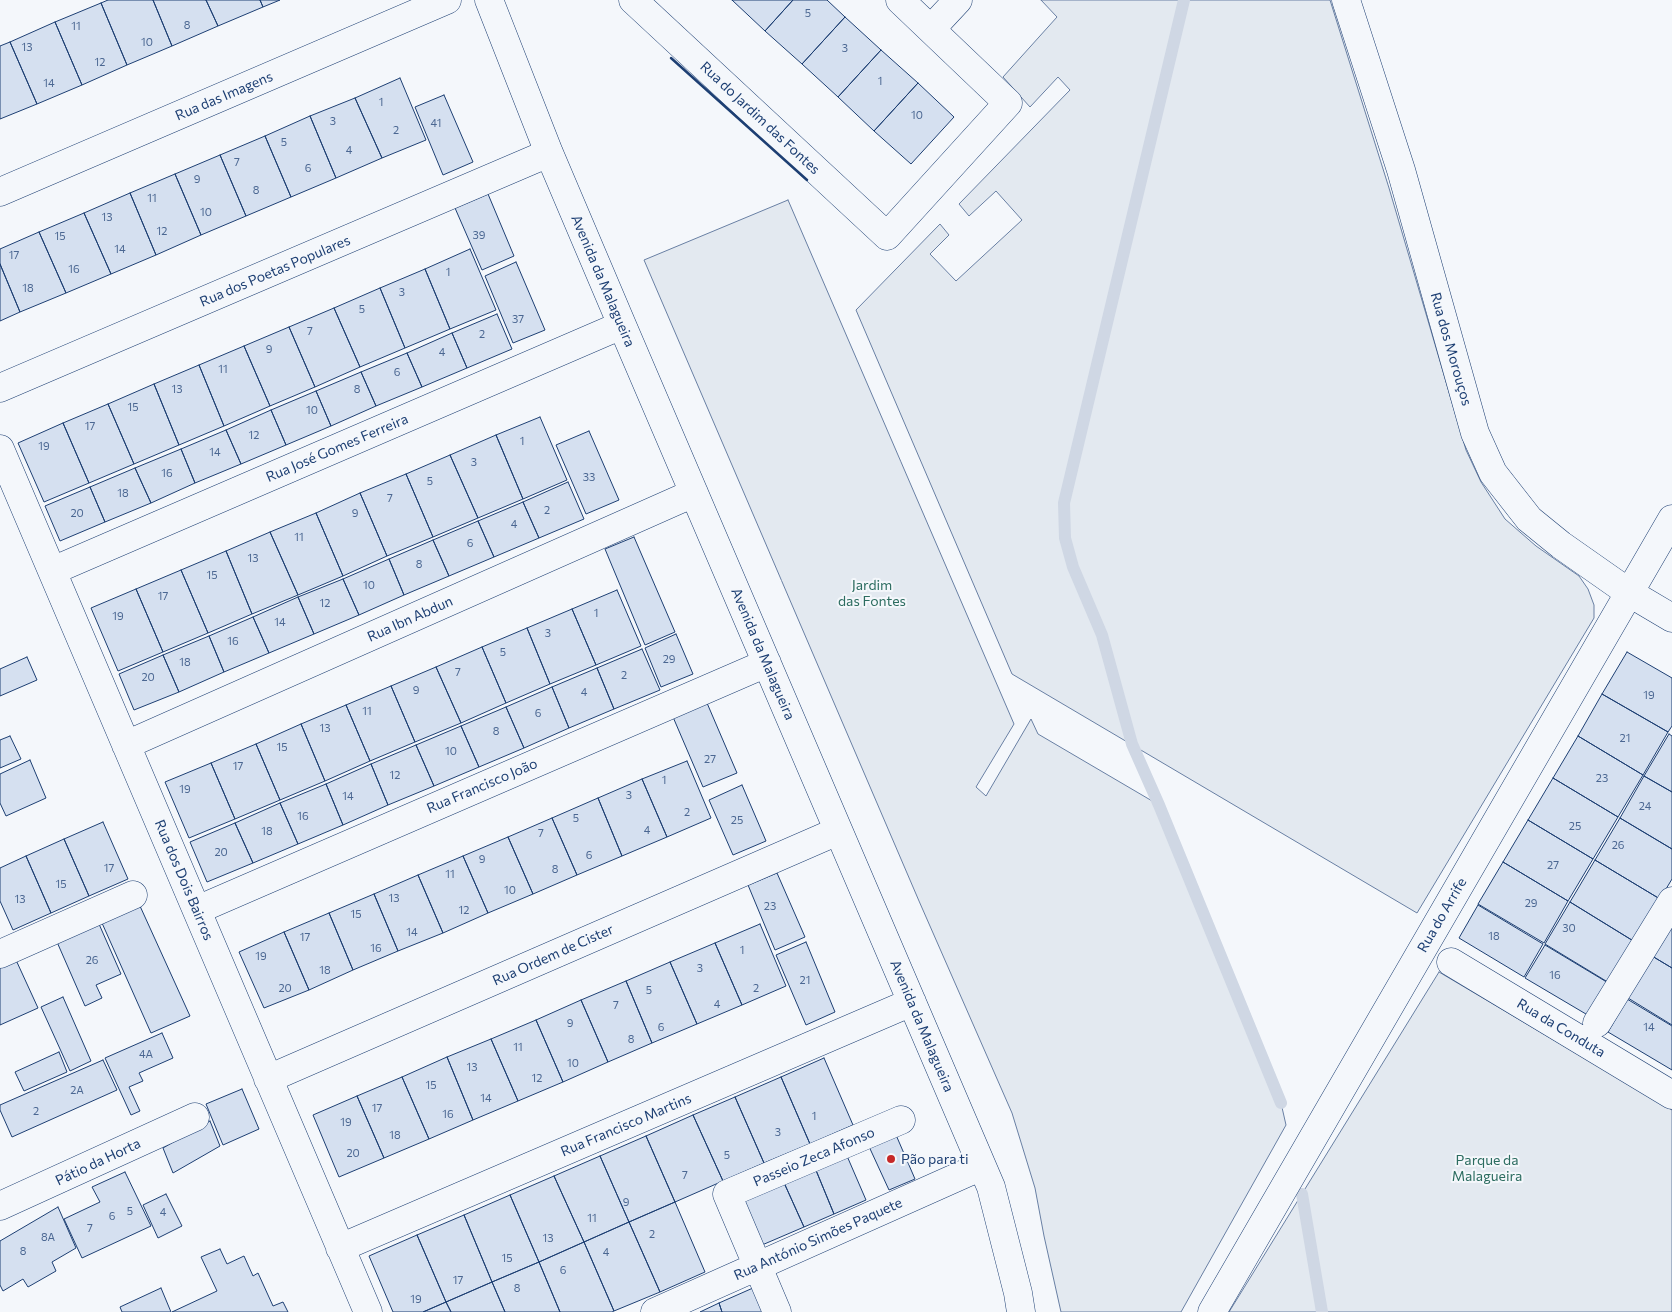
<!DOCTYPE html>
<meta charset="utf-8">
<style>
body{margin:0}
canvas{display:block;background:#f4f7fb}
</style>
<canvas width="1672" height="1312"></canvas>
<script>
const context = document.querySelector('canvas').getContext('2d');
context.lineJoin = 'round';
function fill(path, color) {
  context.fillStyle = color;
  context.fill(path, 'evenodd');
}
function poly(rows) {
  const path = new Path2D();
  for (const r of rows) {
    path.moveTo(r[0], r[1]);
    for (let i = 2; i < r.length; i += 2) path.lineTo(r[i], r[i + 1]);
  }
  return path;
}
function trace(path, color, width, dash) {
  context.strokeStyle = color;
  context.lineWidth = width;
  context.lineCap = dash ? 'butt' : 'round';
  context.setLineDash(dash || []);
  context.stroke(path);
}
function label(font, color, halo, rows, align = 'center') {
  context.font = font + ' Commissioner,sans-serif';
  context.lineWidth = 4;
  context.setLineDash([]);
  context.textBaseline = 'middle';
  context.strokeStyle = halo;
  context.fillStyle = color;
  for (const [text, x, y, turn = 0] of rows) {
    context.save();
    context.translate(x, y);
    context.rotate((+turn || 0) * Math.PI / 180);
    context.textAlign = isNaN(turn) ? turn : align;
    if (halo) context.strokeText(text, 0, 0);
    context.fillText(text, 0, 0);
    context.restore();
  }
}
const green = poly([
 [1041,0,1330,0,1389,188,1466,450,1481,482,1505,519,1536,546,1579,576,1588,589,1594,605,1594,618,1417,913,1012,674,856,310,940,224,949,235,930,254,956,281,1022,220,996,191,969,216,959,204,1070,90,1058,77,1030,107,1003,77,1057,17,1041,0],
 [788,200,1014,724,976,787,986,796,1031,719,1038,734,1159,805,1281,1103,1286,1125,1181,1312,1061,1312,1044,1236,1035,1188,1012,1113,919,901,644,260,788,200],
 [1439,972,1672,1110,1672,1312,1229,1312,1439,972]
]);
fill(green, '#e3e9f0');
trace(green, '#687fa3', 1);
trace(poly([
 [1184,0,1064,503,1065,538,1073,567,1102,635,1132,744,1159,805,1281,1103],
 [1302,1194,1322,1312]
]), '#cfd7e4', 12);
const building = poly([
 [108,0,153,0,172,46,127,65,101,3,108,0],
 [153,0,206,0,218,26,172,46,153,0],
 [206,0,260,0,263,7,218,26,206,0],
 [260,0,280,0,263,7,260,0],
 [732,0,793,0,765,31,732,0],
 [793,0,827,0,845,17,802,64,765,31,793,0],
 [101,3,127,65,82,85,55,22,101,3],
 [845,17,881,50,838,97,802,64,845,17],
 [55,22,82,85,37,104,10,42,55,22],
 [10,42,37,104,0,119,0,46,10,42],
 [881,50,918,83,874,131,838,97,881,50],
 [400,78,426,140,382,158,355,98,400,78],
 [918,83,954,117,911,164,874,131,918,83],
 [444,95,473,162,443,175,415,107,444,95],
 [355,98,382,158,336,178,310,116,355,98],
 [310,116,336,178,291,197,265,136,310,116],
 [265,136,291,197,246,216,220,155,265,136],
 [220,155,246,216,201,235,175,174,220,155],
 [175,174,201,235,156,255,130,193,175,174],
 [130,193,156,255,111,274,84,213,130,193],
 [488,194,514,256,482,270,455,208,488,194],
 [84,213,111,274,66,293,39,232,84,213],
 [39,232,66,293,20,312,0,264,0,249,39,232],
 [470,249,496,310,450,329,425,269,470,249],
 [516,262,545,330,513,343,485,276,516,262],
 [0,264,20,312,0,321,0,264],
 [425,269,450,329,405,348,380,288,425,269],
 [380,288,405,348,360,367,334,308,380,288],
 [334,308,360,367,315,387,289,327,334,308],
 [497,314,512,349,467,368,452,333,497,314],
 [289,327,315,387,270,406,244,346,289,327],
 [452,333,467,368,422,387,407,353,452,333],
 [244,346,270,406,224,426,199,365,244,346],
 [407,353,422,387,376,406,361,372,407,353],
 [199,365,224,426,179,445,154,384,199,365],
 [361,372,376,406,331,426,316,391,361,372],
 [154,384,179,445,134,464,108,404,154,384],
 [316,391,331,426,286,445,271,410,316,391],
 [108,404,134,464,89,483,63,423,108,404],
 [271,410,286,445,241,464,226,430,271,410],
 [540,417,567,480,523,499,496,435,540,417],
 [63,423,89,483,44,502,18,443,63,423],
 [226,430,241,464,195,483,181,449,226,430],
 [589,431,619,500,586,514,556,445,589,431],
 [496,435,523,499,478,518,450,455,496,435],
 [181,449,195,483,151,503,135,468,181,449],
 [450,455,478,518,433,537,406,474,450,455],
 [135,468,151,503,105,522,90,487,135,468],
 [406,474,433,537,387,556,360,493,406,474],
 [568,482,584,519,539,538,523,502,568,482],
 [90,487,105,522,60,541,45,506,90,487],
 [360,493,387,556,343,576,316,513,360,493],
 [523,502,539,538,494,557,478,521,523,502],
 [316,513,343,576,298,595,270,532,316,513],
 [478,521,494,557,449,576,433,540,478,521],
 [270,532,298,595,252,614,226,551,270,532],
 [634,537,675,632,645,645,605,549,634,537],
 [433,540,449,576,404,595,389,559,433,540],
 [226,551,252,614,208,633,181,570,226,551],
 [389,559,404,595,359,615,343,579,389,559],
 [181,570,208,633,163,652,136,589,181,570],
 [343,579,359,615,314,634,298,597,343,579],
 [136,589,163,652,118,671,91,608,136,589],
 [617,590,641,646,596,665,572,609,617,590],
 [298,597,314,634,269,653,253,617,298,597],
 [572,609,596,665,550,684,527,628,572,609],
 [253,617,269,653,224,672,209,636,253,617],
 [527,628,550,684,506,703,482,647,527,628],
 [676,634,693,674,661,687,645,648,676,634],
 [209,636,224,672,179,692,163,655,209,636],
 [482,647,506,703,461,723,436,667,482,647],
 [642,649,660,690,614,709,597,668,642,649],
 [1627,652,1672,678,1672,726,1668,732,1602,694,1627,652],
 [163,655,179,692,134,710,119,674,163,655],
 [27,657,37,680,0,696,0,669,27,657],
 [436,667,461,723,415,742,391,686,436,667],
 [597,668,614,709,569,728,552,687,597,668],
 [391,686,415,742,370,761,346,705,391,686],
 [552,687,569,728,524,748,506,707,552,687],
 [1602,694,1668,732,1643,775,1578,736,1602,694],
 [707,703,737,773,703,787,673,717,707,703],
 [346,705,370,761,325,781,301,724,346,705],
 [506,707,524,748,479,767,461,726,506,707],
 [301,724,325,781,280,800,256,744,301,724],
 [461,726,479,767,434,786,416,745,461,726],
 [1669,734,1672,736,1672,792,1644,776,1669,734],
 [10,736,21,759,0,768,0,740,10,736],
 [1578,736,1643,775,1618,817,1553,778,1578,736],
 [256,744,280,800,235,819,211,763,256,744],
 [416,745,434,786,388,805,371,764,416,745],
 [30,760,46,798,6,816,0,803,0,774,30,760],
 [687,761,711,818,667,837,642,779,687,761],
 [211,763,235,819,189,838,165,782,211,763],
 [371,764,388,805,343,825,326,784,371,764],
 [1644,776,1672,792,1672,849,1620,818,1644,776],
 [1553,778,1618,817,1593,859,1528,820,1553,778],
 [642,779,667,837,622,856,598,798,642,779],
 [326,784,343,825,298,844,280,803,326,784],
 [742,785,766,841,733,855,709,800,742,785],
 [598,798,622,856,577,875,552,818,598,798],
 [280,803,298,844,253,863,235,823,280,803],
 [552,818,577,875,533,894,508,837,552,818],
 [1620,818,1672,849,1672,879,1660,899,1595,860,1620,818],
 [1528,820,1593,859,1568,901,1503,862,1528,820],
 [103,822,128,879,89,896,64,839,103,822],
 [235,823,253,863,207,882,190,842,235,823],
 [508,837,533,894,488,913,463,856,508,837],
 [64,839,89,896,51,913,26,856,64,839],
 [26,856,51,913,13,930,0,901,0,868,26,856],
 [463,856,488,913,443,933,418,875,463,856],
 [1595,860,1660,899,1635,942,1570,902,1595,860],
 [1503,862,1568,901,1544,943,1478,904,1503,862],
 [777,873,805,937,775,950,748,885,777,873],
 [418,875,443,933,398,951,374,894,418,875],
 [374,894,398,951,353,970,329,913,374,894],
 [1570,902,1635,942,1611,984,1545,944,1570,902],
 [1478,905,1543,944,1524,977,1459,938,1478,905],
 [140,906,190,1016,151,1033,102,923,140,906],
 [329,913,353,970,309,990,284,932,329,913],
 [1672,923,1672,968,1652,956,1672,923],
 [99,924,121,974,96,985,102,998,85,1006,57,942,99,924],
 [760,924,786,986,742,1005,715,943,760,924],
 [284,932,309,990,264,1008,239,952,284,932],
 [806,942,835,1012,806,1025,776,955,806,942],
 [715,943,742,1005,697,1024,670,962,715,943],
 [1545,945,1610,984,1591,1017,1525,978,1545,945],
 [1652,956,1672,968,1672,1025,1628,998,1652,956],
 [16,960,38,1008,0,1025,0,967,16,960],
 [670,962,697,1024,652,1043,626,981,670,962],
 [626,981,652,1043,608,1062,581,1000,626,981],
 [63,997,91,1061,70,1071,41,1007,63,997],
 [1627,999,1672,1026,1672,1070,1608,1032,1627,999],
 [581,1000,608,1062,563,1082,536,1020,581,1000],
 [536,1020,563,1082,518,1101,491,1039,536,1020],
 [162,1033,173,1058,139,1073,143,1081,129,1087,140,1111,131,1115,105,1058,162,1033],
 [491,1039,518,1101,473,1120,447,1057,491,1039],
 [59,1052,67,1072,24,1091,15,1072,59,1052],
 [447,1057,473,1120,429,1139,402,1077,447,1057],
 [824,1058,853,1125,810,1144,781,1077,824,1058],
 [103,1060,117,1090,12,1137,0,1110,0,1105,103,1060],
 [402,1077,429,1139,384,1158,357,1096,402,1077],
 [781,1077,810,1144,764,1163,735,1097,781,1077],
 [242,1089,259,1129,223,1145,206,1104,242,1089],
 [357,1096,384,1158,339,1177,313,1115,357,1096],
 [735,1097,764,1163,723,1181,693,1115,735,1097],
 [693,1115,723,1181,675,1202,646,1136,693,1115],
 [210,1121,220,1146,173,1173,163,1148,210,1121],
 [893,1128,915,1179,889,1190,866,1140,893,1128],
 [646,1136,675,1202,629,1222,600,1156,646,1136],
 [844,1149,866,1200,834,1214,813,1163,844,1149],
 [600,1156,629,1222,584,1242,554,1176,600,1156],
 [813,1163,834,1214,804,1227,781,1176,813,1163],
 [125,1172,151,1226,82,1258,64,1219,100,1202,92,1187,125,1172],
 [554,1176,584,1242,539,1262,510,1195,554,1176],
 [781,1176,804,1227,755,1248,733,1198,781,1176],
 [166,1194,182,1226,158,1238,143,1205,166,1194],
 [510,1195,539,1262,492,1282,464,1215,510,1195],
 [675,1202,705,1272,660,1292,629,1222,675,1202],
 [58,1207,76,1248,52,1262,56,1271,28,1287,23,1279,3,1291,0,1285,0,1241,58,1207],
 [464,1215,492,1282,446,1302,417,1235,464,1215],
 [629,1222,660,1292,614,1311,584,1242,629,1222],
 [417,1235,446,1302,423,1312,393,1312,369,1256,417,1235],
 [584,1242,614,1311,612,1312,560,1312,539,1262,584,1242],
 [220,1249,227,1264,244,1256,253,1276,258,1273,273,1306,283,1302,288,1312,172,1312,217,1291,201,1257,220,1249],
 [539,1262,560,1312,505,1312,492,1282,539,1262],
 [492,1282,505,1312,451,1312,446,1302,492,1282],
 [161,1288,171,1312,122,1312,120,1307,161,1288],
 [753,1288,764,1312,722,1312,719,1303,753,1288],
 [446,1302,451,1312,423,1312,446,1302],
 [719,1303,722,1312,700,1312,719,1303]
]);
fill(building, '#d5e0f0');
trace(building, '#1d3f73', 1);
const street = poly([
 [489,0,549,153,622,325,991,1187,1018,1293,1021,1312],
 [633,0,887,236,1008,103,900,0],
 [1346,0,1401,170,1475,433,1493,473,1529,519,1561,545,1628,592,1672,618],
 [931,29,958,0],
 [0,192,447,0],
 [0,388,549,153],
 [0,449,368,1312],
 [52,571,622,325],
 [126,745,694,493],
 [197,910,767,663],
 [0,954,133,895],
 [1451,962,1672,1095],
 [1597,1023,1672,901],
 [268,1079,838,831],
 [0,1206,195,1117],
 [340,1248,912,1002],
 [655,1312,982,1166],
 [777,1312,727,1194,901,1120],
 [1212,1312,1672,519]
]);
trace(street, '#1d3f73', 29);
trace(street, '#f4f7fb', 28);
trace(poly([
 [671,58,807,180]
]), '#1d3f73', 2.5);
for (const [x, y, r, color] of [
 [891,1159,5,"#c62828"]
]) {
  const dot = new Path2D();
  dot.arc(x, y, r, 0, 2 * Math.PI);
  context.fillStyle = color;
  context.fill(dot);
  trace(dot, '#f4f7fb', 2);
}
label('11px', '#4b6792', null, [
 ["5",808,13],
 ["8",187,25],
 ["11",76,26],
 ["10",147,42],
 ["13",27,47],
 ["3",845,48],
 ["12",100,62],
 ["1",880,81],
 ["14",49,83],
 ["1",381,102],
 ["10",917,115],
 ["3",333,121],
 ["41",436,123],
 ["2",396,130],
 ["5",284,142],
 ["4",349,150],
 ["7",237,162],
 ["6",308,168],
 ["9",197,179],
 ["8",256,190],
 ["11",152,198],
 ["10",206,212],
 ["13",107,217],
 ["12",162,231],
 ["39",479,235],
 ["15",60,236],
 ["14",120,249],
 ["17",14,255],
 ["16",74,269],
 ["1",448,272],
 ["18",28,288],
 ["3",402,292],
 ["5",362,309],
 ["37",518,319],
 ["7",310,331],
 ["2",482,334],
 ["9",269,349],
 ["4",442,352],
 ["11",223,369],
 ["6",397,372],
 ["13",177,389],
 ["8",357,389],
 ["15",133,407],
 ["10",312,410],
 ["17",90,426],
 ["12",254,435],
 ["1",522,441],
 ["19",44,446],
 ["14",215,452],
 ["3",474,462],
 ["16",167,473],
 ["33",589,477],
 ["5",430,481],
 ["18",123,493],
 ["7",390,498],
 ["2",547,510],
 ["20",77,513],
 ["9",355,513],
 ["4",514,524],
 ["11",299,537],
 ["6",470,543],
 ["13",253,558],
 ["8",419,564],
 ["15",212,575],
 ["10",369,585],
 ["17",163,596],
 ["12",325,603],
 ["1",596,613],
 ["19",118,616],
 ["14",280,622],
 ["3",548,633],
 ["16",233,641],
 ["5",503,652],
 ["29",669,659],
 ["18",185,662],
 ["7",458,672],
 ["2",624,675],
 ["20",148,677],
 ["9",416,690],
 ["4",584,692],
 ["19",1649,695],
 ["11",367,711],
 ["6",538,713],
 ["13",325,728],
 ["8",496,731],
 ["21",1625,738],
 ["15",282,747],
 ["10",451,751],
 ["27",710,759],
 ["17",238,766],
 ["12",395,775],
 ["23",1602,778],
 ["1",664,780],
 ["19",185,789],
 ["3",629,795],
 ["14",348,796],
 ["24",1645,806],
 ["2",687,812],
 ["16",303,816],
 ["5",576,818],
 ["25",737,820],
 ["25",1575,826],
 ["4",647,830],
 ["18",267,831],
 ["7",541,833],
 ["26",1618,845],
 ["20",221,852],
 ["6",589,855],
 ["9",482,859],
 ["27",1553,865],
 ["17",109,868],
 ["8",555,869],
 ["11",450,874],
 ["15",61,884],
 ["10",510,890],
 ["13",394,898],
 ["13",20,899],
 ["29",1531,903],
 ["23",770,906],
 ["12",464,910],
 ["15",356,914],
 ["30",1569,928],
 ["14",412,932],
 ["18",1494,936],
 ["17",305,937],
 ["16",376,948],
 ["1",742,950],
 ["19",261,956],
 ["26",92,960],
 ["3",700,968],
 ["18",325,970],
 ["16",1555,975],
 ["21",805,980],
 ["20",285,988],
 ["2",756,988],
 ["5",649,990],
 ["4",717,1004],
 ["7",616,1005],
 ["9",570,1023],
 ["6",661,1027],
 ["14",1649,1027],
 ["8",631,1039],
 ["11",518,1047],
 ["4A",146,1054],
 ["10",573,1063],
 ["13",472,1067],
 ["12",537,1078],
 ["15",431,1085],
 ["2A",77,1090],
 ["14",486,1098],
 ["17",377,1108],
 ["2",36,1111],
 ["16",448,1114],
 ["1",814,1116],
 ["19",346,1122],
 ["3",778,1132],
 ["18",395,1135],
 ["20",353,1153],
 ["5",727,1155],
 ["7",685,1175],
 ["9",626,1202],
 ["5",130,1211],
 ["4",163,1212],
 ["6",112,1216],
 ["11",592,1218],
 ["7",90,1228],
 ["2",652,1234],
 ["8A",48,1237],
 ["13",548,1238],
 ["8",23,1251],
 ["4",606,1252],
 ["15",507,1258],
 ["6",563,1270],
 ["17",458,1280],
 ["8",517,1288],
 ["19",416,1299]
]);
label('14px', '#1d3f73', '#f4f7fb', [
 ["Rua das Imagens",224,96,-23],
 ["Rua do Jardim das Fontes",760,118,43],
 ["Rua dos Poetas Populares",275,271,-23],
 ["Avenida da Malagueira",603,281,67],
 ["Rua dos Morouços",1451,349,74],
 ["Rua José Gomes Ferreira",337,448,-23],
 ["Rua Ibn Abdun",410,619,-24],
 ["Avenida da Malagueira",763,654,67],
 ["Rua Francisco João",482,786,-23],
 ["Rua dos Dois Bairros",184,880,67],
 ["Rua do Arrife",1442,915,-60],
 ["Rua Ordem de Cister",553,955,-24],
 ["Avenida da Malagueira",922,1026,67],
 ["Rua da Conduta",1561,1028,31],
 ["Rua Francisco Martins",626,1125,-23],
 ["Passeio Zeca Afonso",814,1157,-23],
 ["Pátio da Horta",98,1162,-25],
 ["Rua António Simões Paquete",818,1239,-24]
]);
label('14px', '#2c6c60', '#f4f7fb', [
 ["Jardim",872,585],
 ["das Fontes",872,601],
 ["Parque da",1487,1160],
 ["Malagueira",1487,1176]
]);
label('14px', '#1d3f73', '#f4f7fb', [
 ["Pão para ti",901,1159]
], 'left');
</script>
